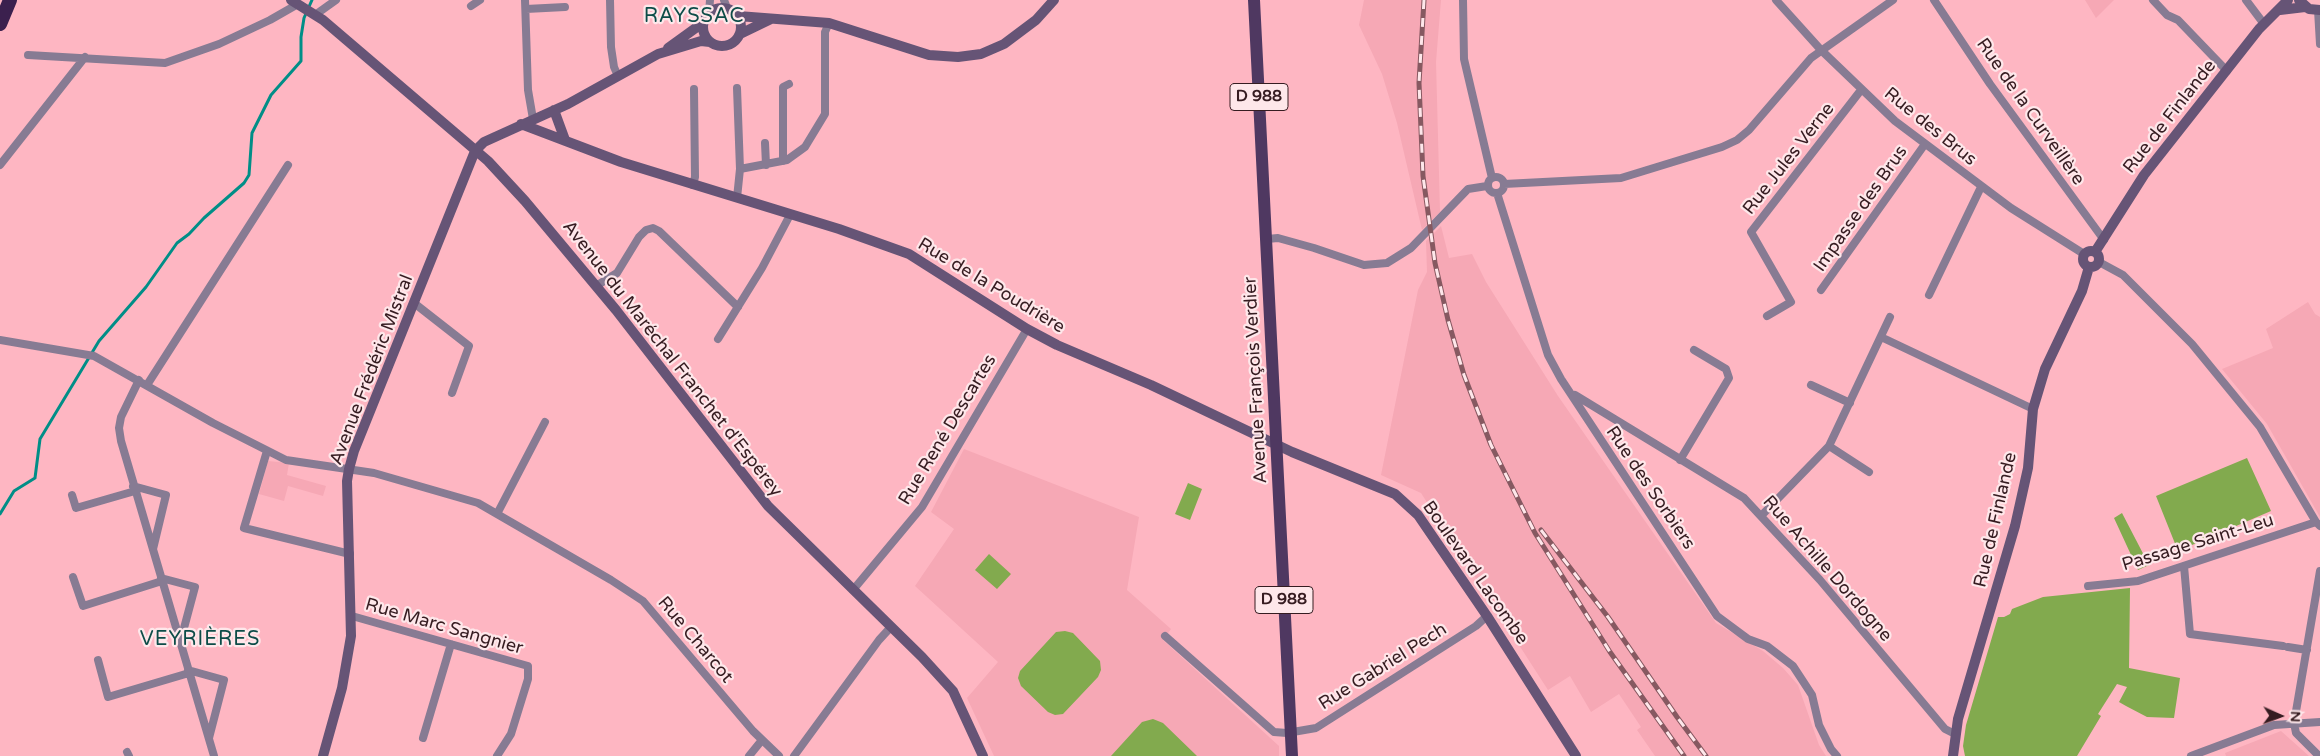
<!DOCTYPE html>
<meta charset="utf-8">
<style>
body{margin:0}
#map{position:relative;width:2320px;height:756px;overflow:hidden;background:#feb6c2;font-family:"Varela Round",sans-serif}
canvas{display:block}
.north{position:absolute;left:2255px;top:691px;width:50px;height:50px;-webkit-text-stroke:4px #fee7ea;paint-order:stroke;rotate:92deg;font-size:14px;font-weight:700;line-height:20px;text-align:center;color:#361c21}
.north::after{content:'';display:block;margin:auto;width:18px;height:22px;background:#361c21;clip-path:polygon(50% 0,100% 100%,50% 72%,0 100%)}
</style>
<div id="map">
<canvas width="2320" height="756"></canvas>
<div class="north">N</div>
</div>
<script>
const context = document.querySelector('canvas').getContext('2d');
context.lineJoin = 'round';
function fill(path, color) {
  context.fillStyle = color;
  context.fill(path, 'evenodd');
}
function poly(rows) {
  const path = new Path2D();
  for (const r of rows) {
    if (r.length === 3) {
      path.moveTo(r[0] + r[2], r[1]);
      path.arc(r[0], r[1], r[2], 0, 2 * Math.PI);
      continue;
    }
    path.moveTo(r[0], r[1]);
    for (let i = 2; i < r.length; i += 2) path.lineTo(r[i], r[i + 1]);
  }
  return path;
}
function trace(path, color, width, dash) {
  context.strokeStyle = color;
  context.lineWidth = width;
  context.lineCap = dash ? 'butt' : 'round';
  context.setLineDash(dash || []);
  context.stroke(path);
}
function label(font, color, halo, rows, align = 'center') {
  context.font = font + ' "Varela Round",sans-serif';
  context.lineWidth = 4.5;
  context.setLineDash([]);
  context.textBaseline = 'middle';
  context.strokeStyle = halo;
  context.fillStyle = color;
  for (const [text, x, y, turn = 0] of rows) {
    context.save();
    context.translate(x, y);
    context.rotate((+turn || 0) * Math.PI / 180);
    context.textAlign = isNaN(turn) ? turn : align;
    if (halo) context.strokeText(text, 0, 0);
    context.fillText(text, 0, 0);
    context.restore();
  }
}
fill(poly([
 [1364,0,1441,0,1436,62,1440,212,1422,230,1397,123,1382,74,1359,25],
 [2085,0,2114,0,2096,18],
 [1441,226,1449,258,1472,254,1486,282,1558,396,1716,623,1763,651,1783,668,1798,685,1819,745,1826,756,1655,756,1637,730,1641,727,1619,694,1591,712,1570,676,1548,690,1421,493,1381,475,1418,290,1427,272,1426,241],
 [2308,302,2315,314,2320,317,2320,517,2267,424,2222,369,2273,348,2266,329],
 [964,449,1139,517,1127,590,1171,629,1163,640,1279,746,1279,756,994,756,967,698,998,662,915,586,954,529,931,512],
 [268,461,289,463,287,475,326,486,323,496,288,486,284,501,259,494],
 [2281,731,2309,756,2226,756,2225,753]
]), '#f6a8b5');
fill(poly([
 [2247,458,2271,511,2178,551,2156,496],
 [1188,483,1202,489,1190,520,1175,514],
 [2122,513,2149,565,2138,570,2114,518],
 [989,554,1011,574,997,589,975,570],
 [2130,588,2129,668,2180,678,2174,718,2147,717,2126,706,2119,702,2127,687,2117,684,2098,714,2101,716,2077,756,1965,756,1963,746,1966,725,1998,617,2004,617,2010,614,2012,609,2043,597],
 [1065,631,1073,633,1100,661,1101,670,1098,677,1063,714,1055,715,1048,712,1021,686,1018,678,1020,671,1056,632],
 [1153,719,1163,723,1197,756,1111,756,1142,722]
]), '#82aa4e');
trace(poly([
 [0,514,14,491,35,478,40,439,99,341,146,287,177,243,189,234,204,218,244,183,249,175,252,133,271,95,301,61,301,37,304,18,312,0]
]), '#008e87', 3);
trace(poly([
 [525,0,528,90,533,119],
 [610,0,611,47,614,67,618,76],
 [724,0,727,8],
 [1463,0,1464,59,1492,178],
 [1776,0,1821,50,1895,121,2011,208,2084,254],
 [1934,0,1990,84,2104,240],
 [2153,0,2167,15,2178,20,2227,71],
 [2246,0,2264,24],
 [471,6,480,0],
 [526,9,565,7],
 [2318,10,2320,44],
 [709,13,710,0],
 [315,15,336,0],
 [28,55,165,63,219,44,270,20,298,4],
 [737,88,740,169],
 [765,143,766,165],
 [783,161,783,87,789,84],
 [0,165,85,57],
 [1496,185,8],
 [1504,184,1621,178,1722,147,1737,140,1749,130,1811,58,1893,0],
 [693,185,695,177,694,89],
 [1497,193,1548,355,1561,379,1717,616,1748,639,1767,646,1793,666,1812,695,1819,725,1831,749,1837,756],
 [737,198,740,169,787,160,805,147,825,114,825,32,829,23],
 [1267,239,1278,238,1314,248,1364,265,1387,263,1411,248,1468,189,1487,186],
 [2099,262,2123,275,2192,344,2260,427,2316,522,2320,526],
 [596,286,617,273,639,237,646,230,653,228,659,231,738,307],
 [1821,290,1925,144],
 [1929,295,1981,187],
 [414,303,469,346,452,393],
 [1767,316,1791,302,1751,232,1861,90],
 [1881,337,2033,409],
 [718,339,762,268,790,215],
 [0,340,94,356,213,423,286,460,374,473,478,503,611,580,643,601,753,731,779,756],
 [139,380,121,417,119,428,121,441,214,756],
 [147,385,288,165],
 [1811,385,1850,403],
 [1575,395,1744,498,1820,580,1945,729,1955,734],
 [1829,446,1869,472],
 [267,451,244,528,350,554],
 [1680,460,1729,378,1726,369,1694,350],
 [133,486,166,495,153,549],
 [72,495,76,508,135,491],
 [497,514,545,422],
 [1762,515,1829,446,1890,317],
 [2184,566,2190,634,2283,646],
 [73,577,83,606,162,581],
 [161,578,195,587,180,643],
 [2088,586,2138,581,2316,522],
 [853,590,922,507,1027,329],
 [352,616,528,666,528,679,511,734,497,756],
 [1165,636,1274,732,1287,733,1316,728,1476,626,1487,616],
 [2288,647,2307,650],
 [98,660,108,697,189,673],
 [188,670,224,680,209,738],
 [423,738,451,644],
 [127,752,129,756],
 [749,756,762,740],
 [794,756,879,640,890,628],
 [2191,756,2274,725,2320,722],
 [2319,756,2296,733,2294,723,2320,571]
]), '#877b93', 8);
trace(poly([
 [291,0,323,20,460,137,488,161,525,201,616,310,768,506,922,657,953,691,983,756],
 [2299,0,2309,9,2320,10],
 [722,27,19],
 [2280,10,2305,7],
 [738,16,829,23,929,55,958,57,981,54,1004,44,1036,20,1054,0],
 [740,34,771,19],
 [668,48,704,22],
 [554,110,565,140],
 [521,124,621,162,839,229,909,254,1027,329,1057,345,1151,385,1292,452,1395,494,1418,515,1487,616,1576,756],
 [2091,259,8],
 [2095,252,2144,175,2259,29,2288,0],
 [323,756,342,688,351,636,347,481,349,469,354,451,475,151,484,142,568,104,658,54,701,41,710,42],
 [1953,756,1958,719,2015,526,2028,468,2033,409,2045,369,2082,291,2089,267]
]), '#665476', 10);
trace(poly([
 [1254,0,1292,756]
]), '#4f3861', 12);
trace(poly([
 [0,24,10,0]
]), '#3b204e', 14);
const rail = poly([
 [1424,0,1419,83,1423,176,1435,263,1448,320,1464,375,1491,445,1535,533,1610,652,1684,756],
 [1541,530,1608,617,1677,717,1706,756]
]);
trace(rail, '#865961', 5);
trace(rail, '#fee7ea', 3, [9]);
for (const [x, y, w] of [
 [1259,97,58],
 [1284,600,58]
]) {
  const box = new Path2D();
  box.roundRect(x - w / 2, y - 13.5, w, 27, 4);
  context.fillStyle = '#fee7ea';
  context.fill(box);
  trace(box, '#361c21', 1);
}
label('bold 16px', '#361c21', null, [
 ["D 988",1259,97],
 ["D 988",1284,600]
]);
label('18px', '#361c21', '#fee7ea', [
 ["Rue de la Curveillère",2030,112,55],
 ["Rue de Finlande",2170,117,-52],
 ["Rue des Brus",1930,127,39],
 ["Rue Jules Verne",1789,159,-52],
 ["Impasse des Brus",1861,209,-55],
 ["Rue de la Poudrière",991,286,31],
 ["Avenue du Maréchal Franchet d'Espérey",672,359,52],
 ["Avenue Frédéric Mistral",372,370,-69],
 ["Avenue François Verdier",1256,380,-93],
 ["Rue René Descartes",948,430,-59],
 ["Rue des Sorbiers",1650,488,56],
 ["Rue de Finlande",1996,520,-77],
 ["Passage Saint-Leu",2198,543,-17],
 ["Rue Achille Dordogne",1827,569,49],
 ["Boulevard Lacombe",1475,573,55],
 ["Rue Marc Sangnier",444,627,16],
 ["Rue Charcot",695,640,50],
 ["Rue Gabriel Pech",1383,667,-32]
]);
context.letterSpacing = '1px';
label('20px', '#0d4c48', '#fee7ea', [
 ["RAYSSAC",694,17],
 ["VEYRIÈRES",200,640]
]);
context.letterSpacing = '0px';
</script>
